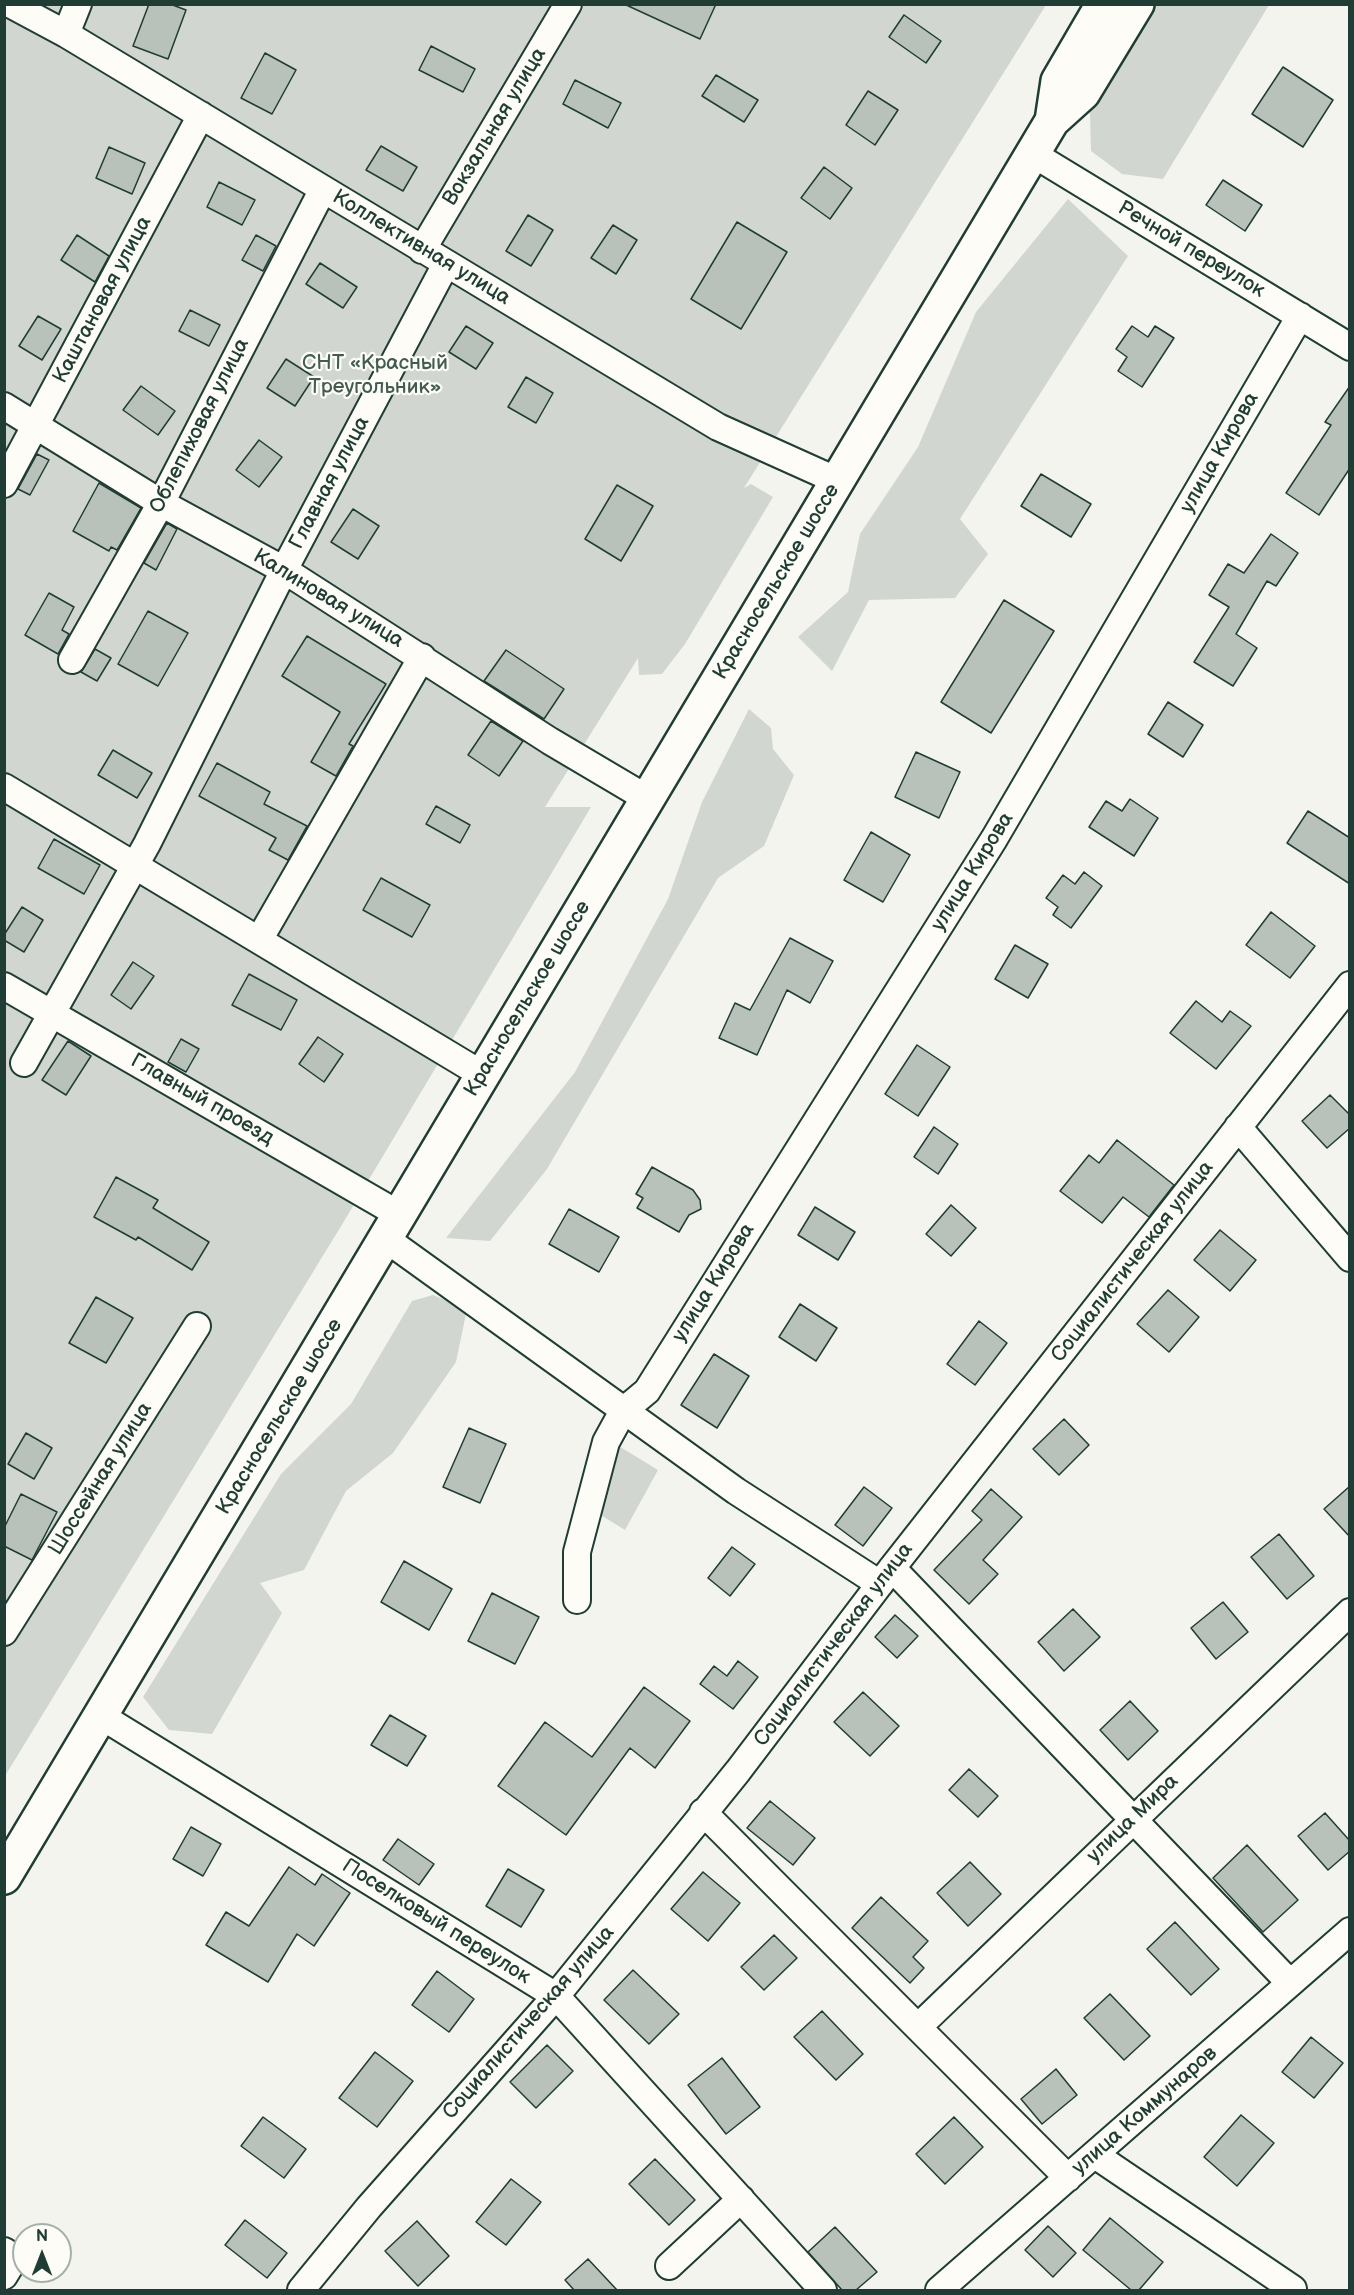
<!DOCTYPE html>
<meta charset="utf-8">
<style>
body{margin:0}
#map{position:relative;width:1354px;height:2295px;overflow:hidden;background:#f4f4ef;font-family:"Balsamiq Sans",sans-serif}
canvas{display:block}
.frame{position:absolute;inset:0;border:6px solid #1f3d34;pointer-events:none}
.north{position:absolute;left:12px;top:2223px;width:60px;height:60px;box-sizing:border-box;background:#fdfcf7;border:2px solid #a4b0a9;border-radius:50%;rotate:0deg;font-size:16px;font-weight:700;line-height:24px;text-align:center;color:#1f3d34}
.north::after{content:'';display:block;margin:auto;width:21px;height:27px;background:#1f3d34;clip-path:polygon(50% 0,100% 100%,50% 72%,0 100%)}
</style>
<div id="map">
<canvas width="1354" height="2295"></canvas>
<div class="frame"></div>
<div class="north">N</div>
</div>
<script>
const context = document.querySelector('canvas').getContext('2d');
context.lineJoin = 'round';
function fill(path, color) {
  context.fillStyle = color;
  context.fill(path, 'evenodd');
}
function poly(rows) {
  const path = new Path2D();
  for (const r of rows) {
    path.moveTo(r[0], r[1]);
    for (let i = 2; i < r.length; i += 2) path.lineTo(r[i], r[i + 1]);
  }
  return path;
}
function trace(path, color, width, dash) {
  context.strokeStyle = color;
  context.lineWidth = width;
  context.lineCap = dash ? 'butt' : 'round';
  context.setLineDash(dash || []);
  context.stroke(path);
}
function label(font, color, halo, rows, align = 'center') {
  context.font = font + ' "Balsamiq Sans",sans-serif';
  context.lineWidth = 4.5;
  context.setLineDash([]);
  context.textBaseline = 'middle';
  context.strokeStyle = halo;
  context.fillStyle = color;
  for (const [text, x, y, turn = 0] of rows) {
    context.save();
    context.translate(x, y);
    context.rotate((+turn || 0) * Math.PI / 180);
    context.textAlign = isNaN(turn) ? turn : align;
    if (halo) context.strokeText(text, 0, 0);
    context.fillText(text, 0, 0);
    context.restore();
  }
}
fill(poly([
 [14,5,1046,5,744,488,751,484,773,497,685,644,662,674,639,675,638,658,545,807,591,807,346,1218,5,1776,4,23],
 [1152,5,1269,5,1163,179,1122,174,1091,151,1090,112],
 [1068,199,1128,256,960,519,988,554,955,598,869,600,832,671,798,637,848,592,860,534,918,447,976,312],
 [749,709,771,728,773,749,794,775,764,846,718,878,547,1169,490,1241,446,1238,575,1072,668,899,702,802],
 [433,1295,467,1309,456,1362,393,1453,346,1491,304,1570,260,1583,282,1613,212,1734,169,1730,143,1697,281,1474,351,1404,412,1301],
 [617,1445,658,1470,625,1530,599,1514]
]), '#d1d6d1');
const building = poly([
 [149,4,170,4,186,10,168,59,133,46,149,4],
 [624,4,716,4,700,39,624,4],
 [904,15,941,41,926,63,889,37,904,15],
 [431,46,475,69,463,92,419,70,431,46],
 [265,53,296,70,272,114,241,98,265,53],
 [1283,67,1333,100,1303,147,1252,114,1283,67],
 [716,75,758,100,744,122,702,96,716,75],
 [575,80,621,103,608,128,563,104,575,80],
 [868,91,898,110,875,145,846,125,868,91],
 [381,146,417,167,403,191,366,170,381,146],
 [109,147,145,163,132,194,96,178,109,147],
 [824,167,852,188,830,219,801,198,824,167],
 [1223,180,1262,205,1245,231,1206,205,1223,180],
 [219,182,255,200,242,225,207,207,219,182],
 [528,215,553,230,531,266,506,251,528,215],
 [737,222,787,252,741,329,691,299,737,222],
 [613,225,637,240,616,274,591,258,613,225],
 [77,235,109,256,95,282,61,260,77,235],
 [256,235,276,246,263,271,242,260,256,235],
 [320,263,357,287,343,308,306,284,320,263],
 [190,310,220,325,209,346,179,331,190,310],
 [38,316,61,329,42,360,19,346,38,316],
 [466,326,493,343,476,369,449,352,466,326],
 [1132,326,1148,337,1155,326,1174,338,1142,387,1118,371,1127,357,1116,349,1132,326],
 [286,359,314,377,295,406,267,388,286,359],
 [526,377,553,393,536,423,508,407,526,377],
 [141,386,175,411,158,435,123,410,141,386],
 [1350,386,1350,468,1319,515,1286,493,1331,425,1325,422,1350,386],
 [259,440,282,457,259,487,236,470,259,440],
 [37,454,49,460,30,495,18,489,37,454],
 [1041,474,1091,504,1071,537,1021,506,1041,474],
 [99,483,141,508,117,550,111,547,109,551,73,531,99,483],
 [617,485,653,506,621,561,585,539,617,485],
 [353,509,379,526,358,559,331,542,353,509],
 [167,523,177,529,156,570,144,563,167,523],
 [1271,534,1298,553,1276,586,1267,581,1236,634,1257,648,1233,686,1194,662,1229,607,1209,595,1228,564,1244,573,1271,534],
 [49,593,74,607,62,630,69,634,58,654,25,635,49,593],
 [1004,600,1054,631,991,733,941,702,1004,600],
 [148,611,188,633,158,686,118,664,148,611],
 [307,636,386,684,349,744,353,746,336,776,311,762,340,712,282,676,307,636],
 [95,649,111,658,97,681,81,672,95,649],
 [506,650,564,689,544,719,484,681,506,650],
 [1168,702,1203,725,1183,757,1148,734,1168,702],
 [491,721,523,741,499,776,468,755,491,721],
 [113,750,152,773,137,798,98,775,113,750],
 [916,752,960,772,939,818,895,797,916,752],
 [217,763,270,792,264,804,307,826,288,860,269,850,276,838,199,796,217,763],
 [1130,799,1158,818,1134,856,1089,827,1106,801,1122,811,1130,799],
 [436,806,470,825,460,843,426,824,436,806],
 [1308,811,1350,838,1350,884,1287,843,1308,811],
 [871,832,910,855,883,902,844,880,871,832],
 [54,839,100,865,84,894,38,868,54,839],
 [1084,872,1102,886,1071,928,1053,915,1058,907,1046,898,1063,875,1075,884,1084,872],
 [381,878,430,905,412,937,363,910,381,878],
 [22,907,43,920,24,952,4,940,4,935,22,907],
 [1271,912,1315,946,1290,978,1246,945,1271,912],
 [790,938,833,961,810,1003,787,990,757,1055,719,1038,735,1003,750,1010,790,938],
 [1015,945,1048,964,1028,998,995,979,1015,945],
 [133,962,154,976,131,1009,111,995,133,962],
 [249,974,297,1000,281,1030,232,1005,249,974],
 [1196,1001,1222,1022,1230,1011,1251,1026,1216,1069,1170,1033,1196,1001],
 [318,1037,343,1054,324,1082,299,1064,318,1037],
 [181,1039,199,1049,186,1072,168,1062,181,1039],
 [68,1041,91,1056,66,1095,42,1080,68,1041],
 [917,1045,950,1067,918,1116,885,1094,917,1045],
 [1330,1095,1350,1115,1350,1128,1327,1148,1302,1121,1330,1095],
 [934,1127,958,1144,938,1174,914,1157,934,1127],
 [1117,1140,1174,1185,1149,1217,1123,1197,1102,1223,1060,1191,1089,1155,1099,1163,1117,1140],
 [652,1167,693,1190,700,1200,701,1209,689,1215,679,1232,637,1208,643,1198,636,1194,652,1167],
 [116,1177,158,1200,153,1208,209,1242,192,1270,138,1237,136,1240,94,1217,116,1177],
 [951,1205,976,1228,951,1256,926,1234,951,1205],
 [815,1207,855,1232,838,1260,798,1235,815,1207],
 [569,1209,619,1237,599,1272,549,1244,569,1209],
 [1220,1230,1256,1260,1230,1291,1194,1260,1220,1230],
 [1168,1290,1199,1317,1169,1352,1137,1324,1168,1290],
 [96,1297,133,1318,106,1363,69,1343,96,1297],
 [800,1304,837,1328,816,1361,779,1337,800,1304],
 [979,1321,1007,1343,975,1385,947,1364,979,1321],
 [714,1354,749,1376,717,1428,681,1405,714,1354],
 [1064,1419,1089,1445,1059,1475,1033,1449,1064,1419],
 [469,1428,506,1444,480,1503,443,1487,469,1428],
 [26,1433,52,1448,34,1479,8,1464,26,1433],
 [1350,1486,1350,1537,1324,1509,1350,1486],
 [864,1487,892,1508,863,1546,835,1525,864,1487],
 [991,1489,1022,1517,983,1560,998,1574,969,1604,934,1570,982,1520,972,1511,991,1489],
 [21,1494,57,1512,32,1560,4,1546,4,1528,21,1494],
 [1279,1534,1314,1576,1287,1599,1251,1557,1279,1534],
 [732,1547,755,1564,730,1596,708,1578,732,1547],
 [404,1561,452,1589,429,1630,381,1602,404,1561],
 [492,1593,539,1617,515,1664,468,1641,492,1593],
 [1223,1602,1248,1632,1216,1659,1191,1628,1223,1602],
 [1073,1609,1100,1637,1064,1671,1038,1642,1073,1609],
 [895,1615,918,1636,897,1658,875,1637,895,1615],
 [738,1661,758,1677,733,1709,700,1684,714,1666,727,1676,738,1661],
 [644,1687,690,1721,655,1768,630,1748,566,1835,498,1786,545,1722,592,1757,644,1687],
 [863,1692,899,1726,870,1756,834,1722,863,1692],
 [1130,1701,1158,1731,1128,1760,1100,1730,1130,1701],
 [390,1715,426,1736,407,1766,371,1745,390,1715],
 [969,1769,998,1796,978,1817,949,1790,969,1769],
 [770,1801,815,1838,793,1865,747,1828,770,1801],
 [1325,1813,1350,1841,1350,1851,1328,1870,1298,1836,1325,1813],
 [191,1827,221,1844,203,1876,173,1859,191,1827],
 [398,1839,434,1864,419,1885,383,1860,398,1839],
 [1247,1845,1298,1900,1263,1932,1213,1878,1247,1845],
 [970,1862,1001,1894,968,1926,937,1893,970,1862],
 [289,1867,315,1885,322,1874,350,1893,314,1946,297,1934,268,1982,206,1945,226,1912,249,1926,289,1867],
 [508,1869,544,1890,521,1927,486,1906,508,1869],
 [703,1872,740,1903,708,1941,671,1909,703,1872],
 [881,1897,928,1941,913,1957,924,1968,910,1983,852,1928,881,1897],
 [1175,1922,1219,1969,1191,1995,1147,1949,1175,1922],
 [774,1935,797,1958,764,1990,741,1967,774,1935],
 [633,1970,679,2014,649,2044,604,2000,633,1970],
 [437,1971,474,1999,449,2032,412,2005,437,1971],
 [1110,1994,1150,2036,1124,2060,1084,2018,1110,1994],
 [822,2011,863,2054,836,2080,794,2037,822,2011],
 [1311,2037,1343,2063,1314,2098,1282,2072,1311,2037],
 [547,2045,573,2071,536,2108,510,2082,547,2045],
 [375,2052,413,2081,377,2127,339,2098,375,2052],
 [722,2058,760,2107,726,2134,688,2085,722,2058],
 [1056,2069,1077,2095,1042,2124,1021,2099,1056,2069],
 [1241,2115,1274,2143,1237,2186,1204,2157,1241,2115],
 [263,2117,306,2149,284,2178,241,2146,263,2117],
 [954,2117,983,2147,945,2184,916,2154,954,2117],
 [655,2159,695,2200,669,2225,629,2184,655,2159],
 [511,2179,541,2202,506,2245,476,2222,511,2179],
 [1110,2218,1163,2262,1139,2290,1131,2290,1083,2250,1110,2218],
 [245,2220,287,2253,267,2278,225,2245,245,2220],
 [417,2221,449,2256,418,2286,385,2251,417,2221],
 [1048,2226,1076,2253,1053,2277,1025,2250,1048,2226],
 [835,2227,877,2272,856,2290,842,2290,808,2252,835,2227],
 [588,2259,617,2290,574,2290,565,2280,588,2259]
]);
fill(building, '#b9c1bb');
trace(building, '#1f3d34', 1.5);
const minor = poly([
 [10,4,66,34,718,427,838,481],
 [66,34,78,4],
 [1033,154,1350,347],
 [422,250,568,4],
 [4,406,161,503,284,570,550,741,648,799],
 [4,484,201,115],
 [72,660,161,503,323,189],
 [4,787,483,1075],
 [259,940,422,657],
 [4,986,400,1215],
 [24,1063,147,844,284,570,446,264],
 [1238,1127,1350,1258],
 [386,1239,736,1491,880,1584],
 [892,1568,1290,1983],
 [577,1600,577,1552,606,1442,623,1411,647,1391,994,839,1300,316],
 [4,1632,197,1326],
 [101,1716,556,1996,823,2290],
 [703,1812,1068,2178],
 [918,2027,1350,1612],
 [1095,2155,1293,2289],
 [4,2251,15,2258,4,2276],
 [669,2266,741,2199],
 [301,2290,369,2207,556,1996,738,1771,892,1568,1350,985],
 [939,2290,1350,1931]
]);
const highway = poly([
 [1052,121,1058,81,1103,4],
 [4,1877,1052,121,1083,93,1137,4]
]);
trace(minor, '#1f3d34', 30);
trace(highway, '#1f3d34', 38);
trace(minor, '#fdfcf7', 26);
trace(highway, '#fdfcf7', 33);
label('21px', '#1f3d34', '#fdfcf7', [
 ["Вокзальная улица",495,127,-59],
 ["Коллективная улица",421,248,31],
 ["Речной переулок",1191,250,31],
 ["Каштановая улица",103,300,-62],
 ["Облепиховая улица",200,426,-63],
 ["улица Кирова",1220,453,-60],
 ["Главная улица",330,483,-62],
 ["Красносельское шоссе",777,582,-59],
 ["Калиновая улица",328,599,31],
 ["улица Кирова",973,872,-58],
 ["Красносельское шоссе",528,999,-59],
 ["Главный проезд",202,1100,30],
 ["Социалистическая улица",1133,1262,-52],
 ["улица Кирова",714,1283,-58],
 ["Красносельское шоссе",280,1417,-59],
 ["Шоссейная улица",101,1479,-58],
 ["Социалистическая улица",834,1645,-53],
 ["улица Мира",1133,1819,-44],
 ["Поселковый переулок",436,1922,32],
 ["Социалистическая улица",529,2023,-49],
 ["улица Коммунаров",1145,2111,-41]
]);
label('21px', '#435c53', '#fdfcf7', [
 ["СНТ «Красный",375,364],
 ["Треугольник»",375,388]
]);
</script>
